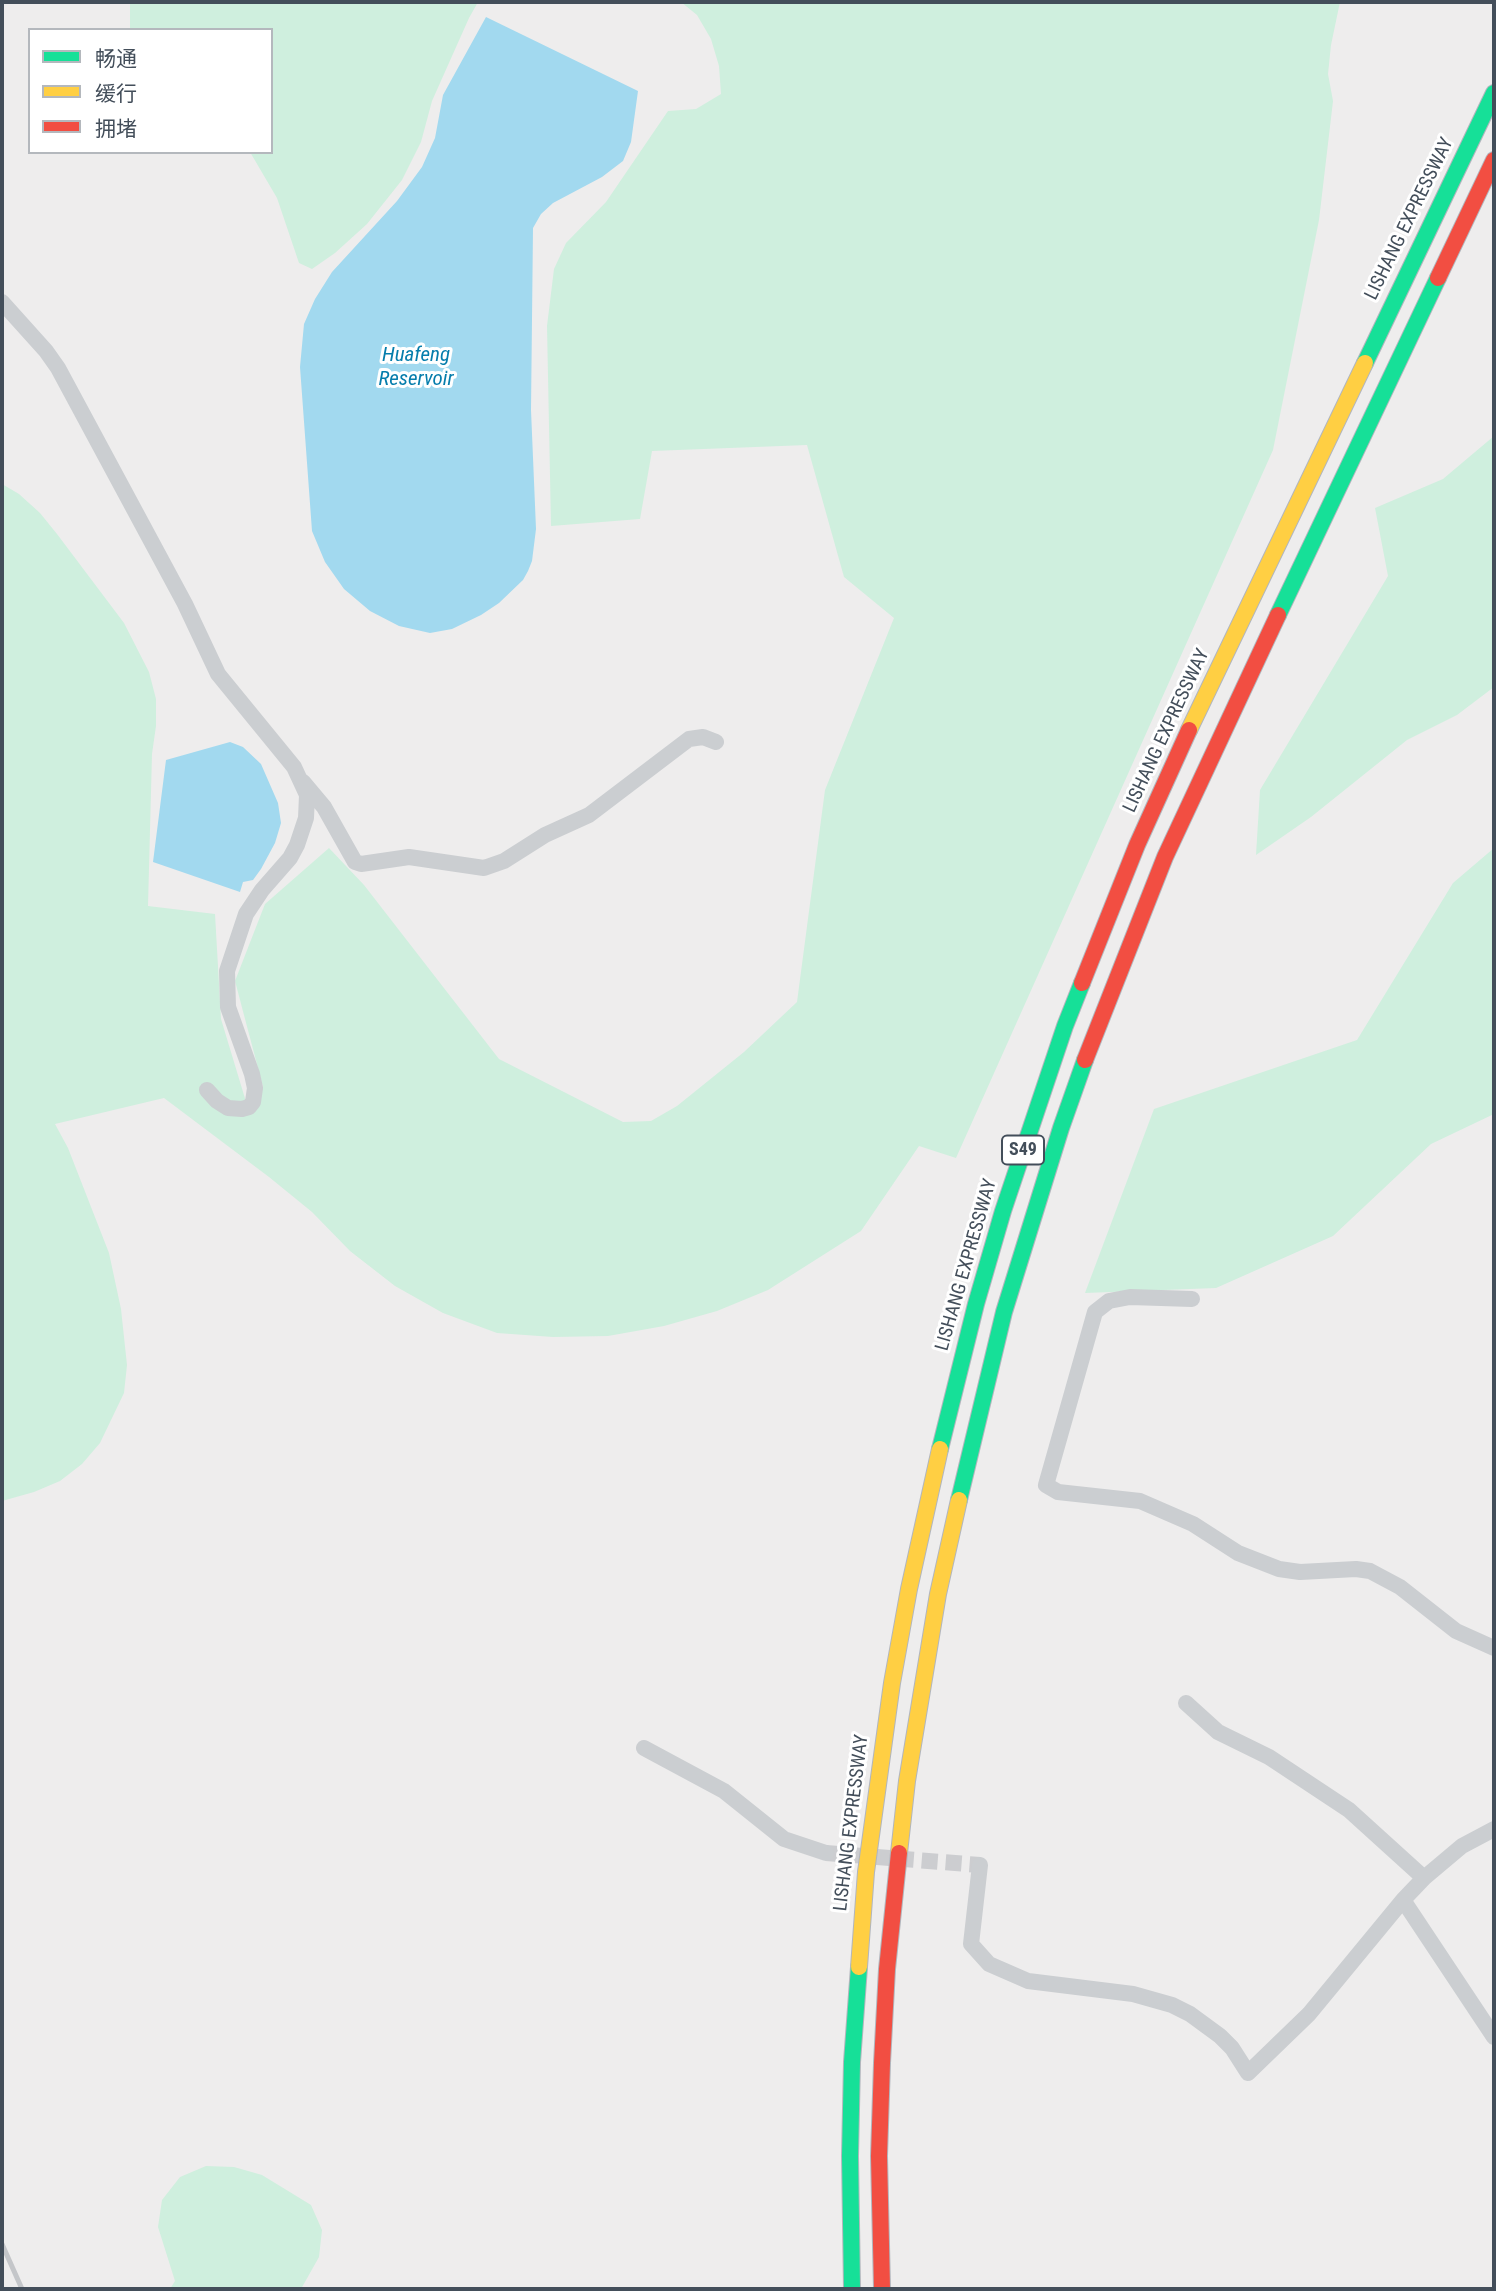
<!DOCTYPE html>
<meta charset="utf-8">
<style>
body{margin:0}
#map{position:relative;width:1496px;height:2291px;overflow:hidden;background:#eeeded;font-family:"Roboto Condensed","Noto Sans SC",sans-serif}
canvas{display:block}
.frame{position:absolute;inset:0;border:4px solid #434e5a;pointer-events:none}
.legend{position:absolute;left:28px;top:28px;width:245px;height:126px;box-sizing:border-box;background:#fff;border:2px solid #b4b8bd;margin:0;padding:9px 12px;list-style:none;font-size:21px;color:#434e5a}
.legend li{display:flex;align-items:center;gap:14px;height:35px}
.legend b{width:35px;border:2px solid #b4b8bd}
</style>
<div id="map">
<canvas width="1496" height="2291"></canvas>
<div class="frame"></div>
<ul class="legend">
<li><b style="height:9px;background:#16e098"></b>畅通</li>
<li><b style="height:9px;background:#ffcf43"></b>缓行</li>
<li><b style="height:9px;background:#f24e42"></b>拥堵</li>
</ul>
</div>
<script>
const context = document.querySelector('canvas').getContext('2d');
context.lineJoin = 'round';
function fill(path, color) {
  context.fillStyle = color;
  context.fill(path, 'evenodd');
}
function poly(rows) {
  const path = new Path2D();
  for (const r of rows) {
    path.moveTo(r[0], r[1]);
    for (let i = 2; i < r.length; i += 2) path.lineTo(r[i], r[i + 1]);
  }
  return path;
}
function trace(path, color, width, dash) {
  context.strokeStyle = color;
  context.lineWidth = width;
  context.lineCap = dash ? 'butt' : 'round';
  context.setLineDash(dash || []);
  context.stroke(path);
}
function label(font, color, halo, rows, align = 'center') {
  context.font = font + ' "Roboto Condensed",sans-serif';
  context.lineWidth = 6;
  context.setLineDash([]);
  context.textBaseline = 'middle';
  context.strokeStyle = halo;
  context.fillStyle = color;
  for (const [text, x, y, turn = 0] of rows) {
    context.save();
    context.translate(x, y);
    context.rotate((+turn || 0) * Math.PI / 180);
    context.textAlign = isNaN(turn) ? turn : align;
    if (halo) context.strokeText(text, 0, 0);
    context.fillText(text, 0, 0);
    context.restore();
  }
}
fill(poly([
 [130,2,478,2,469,18,432,101,421,142,402,180,367,224,335,253,312,269,299,263,277,198,250,152,271,152,271,30,130,30],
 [681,2,1340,2,1331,45,1328,74,1333,101,1319,220,1273,450,956,1158,919,1146,861,1231,768,1290,717,1311,664,1326,608,1336,553,1337,497,1333,443,1313,395,1286,350,1251,312,1212,269,1177,164,1098,55,1124,68,1148,109,1253,121,1309,127,1365,124,1393,100,1443,82,1464,60,1481,34,1492,2,1501,2,484,19,494,40,513,57,534,124,623,149,672,156,699,156,726,152,754,148,906,215,914,221,1019,250,1115,263,1087,235,981,265,904,329,848,364,885,499,1059,623,1122,651,1121,677,1106,744,1052,797,1002,825,790,894,618,844,577,807,445,652,451,640,519,551,526,547,326,554,269,566,243,606,202,668,111,696,109,721,94,719,66,711,39,697,15],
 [1494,436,1494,687,1457,715,1407,740,1311,817,1256,855,1260,790,1388,576,1375,508,1443,479],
 [1494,848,1494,1114,1431,1144,1333,1236,1216,1288,1085,1293,1154,1109,1357,1040,1453,883],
 [206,2166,234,2167,262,2175,311,2205,322,2230,319,2257,301,2289,170,2289,175,2281,158,2227,162,2200,180,2177]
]), '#cfefde');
fill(poly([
 [486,17,638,91,631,142,623,161,602,177,553,203,541,214,533,228,531,410,536,529,532,561,528,571,523,580,499,603,481,615,452,629,430,633,399,626,370,611,344,589,325,562,312,531,300,367,304,324,315,299,332,272,397,201,422,167,435,138,443,95],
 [230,742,243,747,261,764,278,803,281,823,275,843,261,869,253,880,243,882,240,892,153,862,166,760]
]), '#a2d9ef');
trace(poly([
 [826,1853,980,1865]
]), '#cccdd0', 16, [16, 8]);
const fast = poly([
 [1365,363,1494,93],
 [1278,615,1438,278],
 [940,1449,976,1304,1003,1211,1065,1026,1082,983],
 [959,1500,1004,1312,1061,1128,1085,1060],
 [852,2289,850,2156,852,2062,859,1967]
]);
const slow = poly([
 [1189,730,1365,363],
 [899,1853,907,1781,938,1594,959,1500],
 [859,1967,866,1872,892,1683,909,1589,940,1449]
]);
const jam = poly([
 [1438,278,1494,160],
 [1082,983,1137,845,1189,730],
 [1085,1060,1165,857,1278,615],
 [882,2289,879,2156,882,2063,887,1969,899,1853]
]);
trace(fast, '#b2b6bd', 18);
trace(slow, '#b2b6bd', 18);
trace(jam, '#b2b6bd', 18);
trace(poly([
 [2,302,46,351,58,368,185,604,218,674,294,767,307,795,306,818,297,845,290,858,262,890,246,914,227,971,228,1007,252,1074,255,1088,253,1102,249,1107,242,1109,228,1108,217,1101,207,1090],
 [303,782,324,807,355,862,361,864,409,857,484,868,504,861,545,835,589,815,689,739,703,737,716,742],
 [1192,1299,1130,1297,1109,1301,1095,1312,1046,1485,1058,1492,1140,1501,1193,1524,1238,1553,1279,1569,1300,1572,1356,1569,1370,1571,1400,1587,1456,1631,1494,1648],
 [1186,1703,1218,1732,1269,1757,1349,1810,1424,1878],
 [644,1748,724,1791,784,1839,826,1853],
 [980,1865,971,1944,989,1964,1028,1981,1133,1994,1172,2005,1190,2014,1220,2036,1232,2048,1248,2073,1309,2014,1403,1900,1424,1878,1462,1846,1494,1829],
 [1403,1900,1494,2037]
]), '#cbced1', 16);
trace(fast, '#16e098', 16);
trace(slow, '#ffcf43', 16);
trace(jam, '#f24e42', 16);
trace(poly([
 [2,2244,22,2289]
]), '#c4c6c9', 5);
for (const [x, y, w] of [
 [1023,1150,42]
]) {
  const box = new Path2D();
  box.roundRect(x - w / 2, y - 14.5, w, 29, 5);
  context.fillStyle = '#fff';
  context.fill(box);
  trace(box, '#434e5a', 2);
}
label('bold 18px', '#434e5a', null, [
 ["S49",1023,1150]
]);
label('19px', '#434e5a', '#fff', [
 ["LISHANG EXPRESSWAY",1410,219,-64],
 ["LISHANG EXPRESSWAY",1167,731,-65],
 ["LISHANG EXPRESSWAY",967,1265,-74],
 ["LISHANG EXPRESSWAY",852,1823,-83]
]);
label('italic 21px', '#057dac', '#fff', [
 ["Huafeng",416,356],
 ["Reservoir",416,380]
]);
</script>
